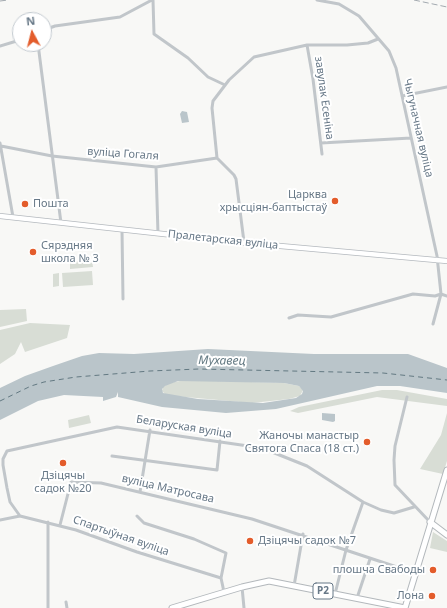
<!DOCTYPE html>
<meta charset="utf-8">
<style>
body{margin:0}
#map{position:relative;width:447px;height:608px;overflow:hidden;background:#f8f8f6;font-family:"Noto Sans",sans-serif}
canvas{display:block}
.north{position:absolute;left:12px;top:12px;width:40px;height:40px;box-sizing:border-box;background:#fff;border:1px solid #c2c9cf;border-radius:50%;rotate:353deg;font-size:11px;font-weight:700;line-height:16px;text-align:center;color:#677887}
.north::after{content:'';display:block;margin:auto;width:14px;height:18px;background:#e35c2b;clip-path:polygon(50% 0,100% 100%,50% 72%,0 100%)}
</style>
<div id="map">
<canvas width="447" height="608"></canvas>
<div class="north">N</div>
</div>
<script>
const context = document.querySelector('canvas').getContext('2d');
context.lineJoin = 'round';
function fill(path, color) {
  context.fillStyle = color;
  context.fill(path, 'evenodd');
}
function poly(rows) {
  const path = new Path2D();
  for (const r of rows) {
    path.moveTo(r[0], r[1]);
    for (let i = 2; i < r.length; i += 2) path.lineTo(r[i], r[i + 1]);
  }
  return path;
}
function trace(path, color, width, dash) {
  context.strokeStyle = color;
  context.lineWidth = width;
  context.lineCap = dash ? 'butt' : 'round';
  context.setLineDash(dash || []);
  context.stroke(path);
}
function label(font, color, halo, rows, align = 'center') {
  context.font = font + ' "Noto Sans",sans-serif';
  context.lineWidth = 4;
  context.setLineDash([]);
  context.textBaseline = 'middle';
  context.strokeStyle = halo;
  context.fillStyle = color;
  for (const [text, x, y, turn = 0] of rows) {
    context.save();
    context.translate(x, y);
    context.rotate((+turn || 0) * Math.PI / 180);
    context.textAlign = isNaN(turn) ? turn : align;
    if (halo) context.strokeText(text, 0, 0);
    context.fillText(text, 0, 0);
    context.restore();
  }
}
fill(poly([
 [92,260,93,267,70,269,70,262],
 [92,271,93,285,63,287,62,273],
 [59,273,59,286,53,287,53,274],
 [26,309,27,321,0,327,0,310],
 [30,323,70,325,67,338,25,352,21,342,15,354,0,364,0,330],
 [185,380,284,383,299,386,303,390,300,396,289,399,252,403,174,396,165,394,162,391,163,387,169,383],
 [382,390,397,390,447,399,447,406,377,397,298,413,290,411,299,407],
 [447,413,447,461,443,474,420,469,441,435],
 [89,415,91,423,69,428,68,420],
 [433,532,447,541,447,552,430,548]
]), '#d8ddd5');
fill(poly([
 [182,111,187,112,189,122,182,123,180,114],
 [208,349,314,354,408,354,447,368,447,393,400,386,377,386,276,409,226,413,162,407,118,397,118,392,116,397,103,401,103,397,64,395,38,401,0,420,0,388,25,376,53,366,82,356,99,353,134,354],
 [178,381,284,383,299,386,303,391,302,394,296,398,263,403,198,399,163,393,162,389,165,386],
 [322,413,335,414,335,421,333,422,322,420]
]), '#bac5ca');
trace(poly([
 [0,401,31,386,44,382,76,377,150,371,199,369,383,373,447,380]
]), '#637982', 1, [5, 4]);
const secondary = poly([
 [0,216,236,242,447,261]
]);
const primary = poly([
 [430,522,447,535],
 [172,608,242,587,269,581,405,608,447,470]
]);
trace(secondary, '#b4b9be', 6);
trace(primary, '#b3b8bc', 7);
trace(poly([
 [153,0,154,34,188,58,208,77,225,85],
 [317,0,339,4,359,16,389,51,396,68,437,256,441,294,433,324],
 [44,30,55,26,120,17,152,0],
 [38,44,61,223],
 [307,45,313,79,322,154],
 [0,46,20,40],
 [402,96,447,87],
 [0,143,13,217],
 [321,143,411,138],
 [1,146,52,156,156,167,217,158],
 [156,167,158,234],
 [122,230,123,299],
 [244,242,236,179,234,175,217,158,212,108,213,101,229,80,254,57,307,45,347,45,368,43,378,39],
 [441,294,447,296],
 [289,318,298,315,331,317,413,294,435,296,441,294],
 [407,397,395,446,394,460,395,485,430,522],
 [112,456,217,470,220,441],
 [140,492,150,430],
 [20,516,10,502,7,488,3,465,3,459,7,451,117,427,262,448,307,466,363,502,381,510,394,513,414,507],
 [137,516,144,523,194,539,226,553,221,578],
 [0,520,20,516,76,530,137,552,221,578,224,592],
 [48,522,48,608],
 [60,525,71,482,101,483,252,519,415,573],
 [294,586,303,534],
 [242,587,244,608],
 [335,594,346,550,363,502],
 [357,598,370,559],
 [66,602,67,608]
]), '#c1c6ca', 3);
trace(secondary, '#fff', 4.5);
trace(primary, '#fff', 5);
trace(poly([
 [414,0,447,7],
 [0,1,8,0]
]), '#a2a9af', 1, [6, 3]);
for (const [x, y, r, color] of [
 [335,201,4,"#e35c2b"],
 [25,204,4,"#e35c2b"],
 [33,252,4,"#e35c2b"],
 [367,442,4,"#e35c2b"],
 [63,463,4,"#e35c2b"],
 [250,541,4,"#e35c2b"],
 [433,570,4,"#e35c2b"],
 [432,596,4,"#e35c2b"]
]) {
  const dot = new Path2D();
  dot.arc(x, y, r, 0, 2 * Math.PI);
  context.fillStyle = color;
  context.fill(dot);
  trace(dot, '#fff', 1.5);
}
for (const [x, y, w] of [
 [323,591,20]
]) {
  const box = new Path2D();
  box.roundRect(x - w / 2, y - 8, w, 16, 3);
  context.fillStyle = '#fff';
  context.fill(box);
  trace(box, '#677887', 1);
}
label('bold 10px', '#677887', null, [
 ["Р2",323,591]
]);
label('11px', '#677887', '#fff', [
 ["завулак Есеніна",324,98,82],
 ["Чыгуначная вуліца",418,128,77],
 ["вуліца Гогаля",123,154,4],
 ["Пралетарская вуліца",223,240,6],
 ["Беларуская вуліца",184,427,9],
 ["вуліца Матросава",168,489,13],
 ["Спартыўная вуліца",121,536,19]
]);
label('11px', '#677887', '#fff', [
 ["Царква",327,195],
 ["хрысціян-баптыстаў",327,208],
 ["Пошта",33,204,"left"],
 ["Сярэдняя",41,246,"left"],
 ["школа № 3",41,259,"left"],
 ["Жаночы манастыр",359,436],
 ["Святога Спаса (18 ст.)",359,449],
 ["Дзіцячы",63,476,"center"],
 ["садок №20",63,489,"center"],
 ["Дзіцячы садок №7",258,541,"left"],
 ["плошча Свабоды",425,570],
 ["Лона",424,596]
], 'right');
label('italic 12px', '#637982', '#fff', [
 ["Мухавец",222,361,1]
]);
</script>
